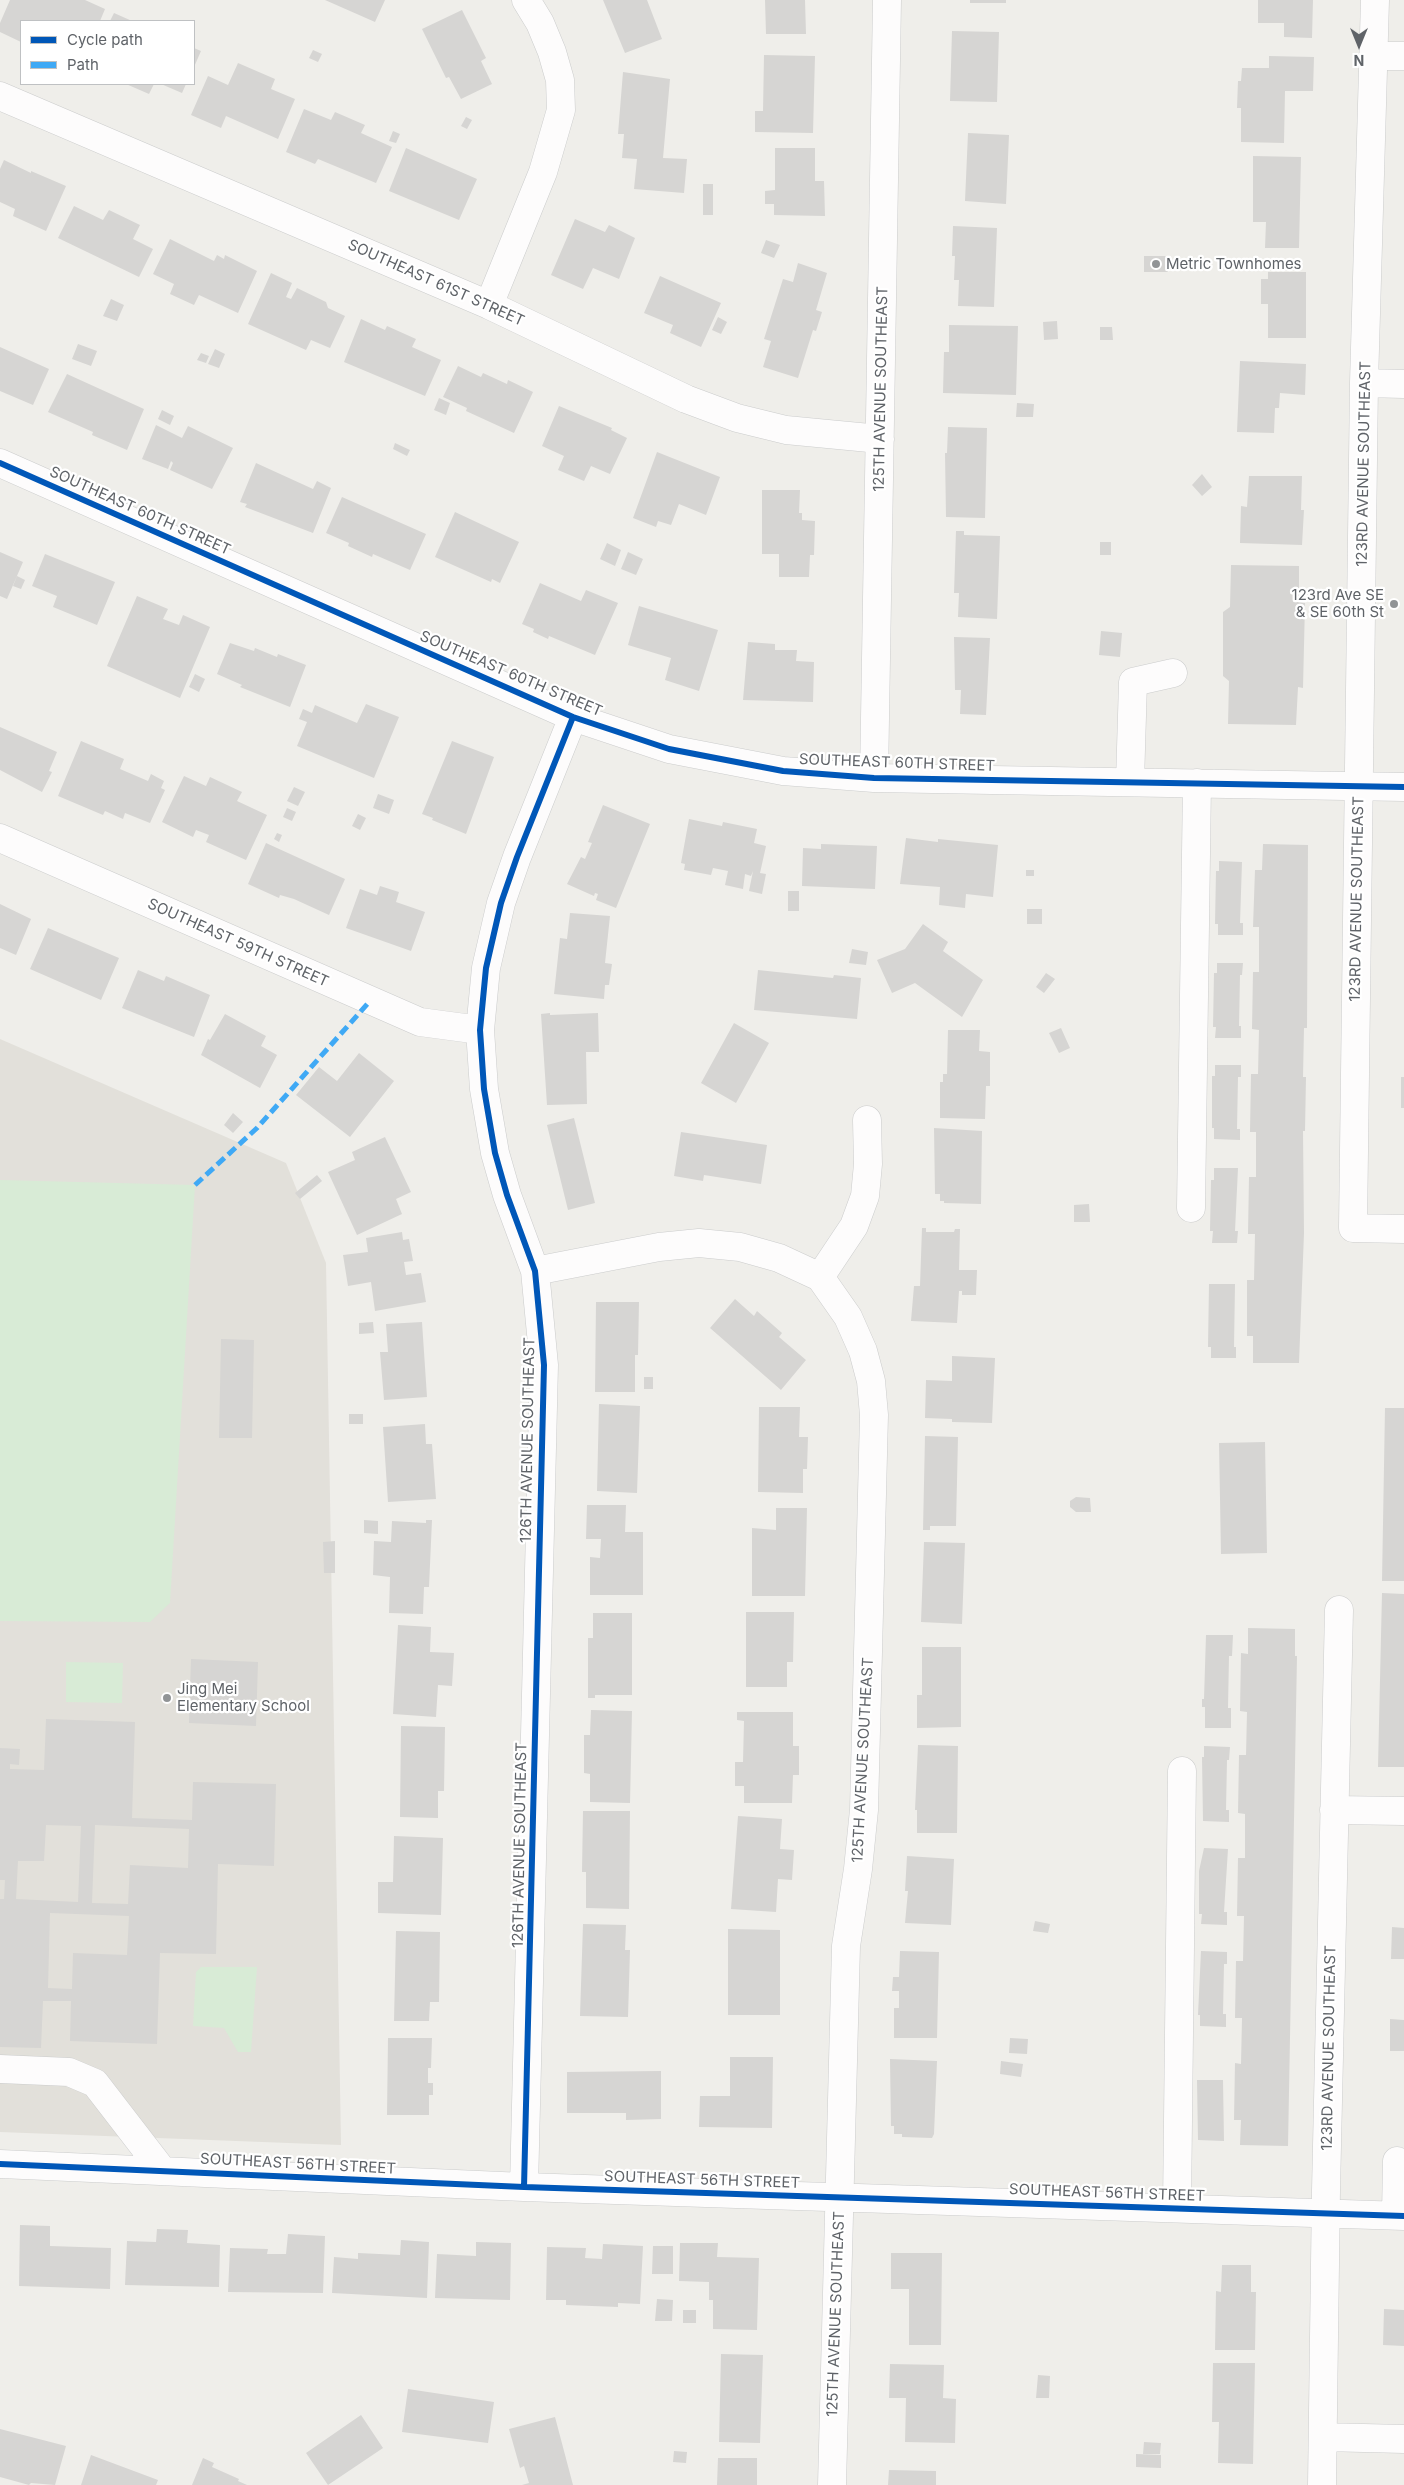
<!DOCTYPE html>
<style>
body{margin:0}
#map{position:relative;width:1404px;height:2485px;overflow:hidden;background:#efeeea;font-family:Inter,sans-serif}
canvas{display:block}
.legend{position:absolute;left:20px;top:20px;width:175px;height:65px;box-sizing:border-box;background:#fff;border:1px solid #bfc1c3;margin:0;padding:6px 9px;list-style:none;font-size:15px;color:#5f6368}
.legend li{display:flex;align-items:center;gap:10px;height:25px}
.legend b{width:25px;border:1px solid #bfc1c3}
.north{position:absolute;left:1334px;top:20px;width:50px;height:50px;-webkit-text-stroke:4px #fff;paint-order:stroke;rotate:180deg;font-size:14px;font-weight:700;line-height:20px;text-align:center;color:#5f6368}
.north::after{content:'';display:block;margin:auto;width:18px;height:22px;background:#5f6368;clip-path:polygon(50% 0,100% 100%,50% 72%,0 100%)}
</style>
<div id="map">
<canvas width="1404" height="2485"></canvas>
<ul class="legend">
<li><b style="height:6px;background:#0057b8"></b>Cycle path</li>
<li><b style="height:6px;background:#3fa9f5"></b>Path</li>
</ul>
<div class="north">N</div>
</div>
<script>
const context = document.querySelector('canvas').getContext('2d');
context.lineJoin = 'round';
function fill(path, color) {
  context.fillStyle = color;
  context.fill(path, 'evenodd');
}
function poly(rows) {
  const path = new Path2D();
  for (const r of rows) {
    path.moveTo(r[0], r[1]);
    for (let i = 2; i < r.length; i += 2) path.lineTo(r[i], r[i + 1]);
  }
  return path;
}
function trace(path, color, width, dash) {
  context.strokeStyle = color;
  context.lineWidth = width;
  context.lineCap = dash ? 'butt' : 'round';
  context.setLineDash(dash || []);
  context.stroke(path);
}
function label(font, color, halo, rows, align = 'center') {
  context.font = font + ' Inter,sans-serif';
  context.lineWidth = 4.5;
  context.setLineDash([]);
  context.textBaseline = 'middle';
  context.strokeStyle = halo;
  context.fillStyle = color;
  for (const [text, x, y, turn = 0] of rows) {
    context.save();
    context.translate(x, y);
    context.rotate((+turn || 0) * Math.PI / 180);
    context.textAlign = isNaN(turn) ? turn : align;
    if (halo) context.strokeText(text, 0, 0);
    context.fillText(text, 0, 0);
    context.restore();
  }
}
fill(poly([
 [0,1039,286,1163,326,1263,341,2145,0,2132]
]), '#e2e0da');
fill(poly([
 [0,1180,195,1185,170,1603,150,1622,0,1621],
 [66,1662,123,1663,122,1703,66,1702],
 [201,1967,257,1967,251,2052,238,2052,224,2028,193,2026,196,1972]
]), '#d8ebd6');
fill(poly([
 [10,0,85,0,105,9,100,21,21,21,21,42,0,32,0,23],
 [325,0,385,0,375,22],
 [603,0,647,0,662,39,625,53],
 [765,0,805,0,806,34,766,34],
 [970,0,1006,0,1006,3,970,3],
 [1258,0,1313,0,1312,38,1284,37,1284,23,1258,23],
 [462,10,486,58,481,61,492,84,461,99,449,77,446,78,422,29],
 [114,13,132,21,110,21],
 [952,31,999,32,997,102,950,101],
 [194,48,201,51,194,67],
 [313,50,322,54,318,62,309,58],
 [764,55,815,56,813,133,755,132,755,111,763,111],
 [1269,56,1314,57,1313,91,1285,91,1284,143,1241,142,1241,108,1237,108,1238,81,1241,81,1242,68,1269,68],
 [238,63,275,79,271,89,295,99,278,139,226,116,221,128,191,115,208,76,228,85],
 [623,72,670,79,663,158,687,159,684,193,634,189,637,159,622,158,624,134,618,134],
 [126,84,154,84,149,94],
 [161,84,186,84,182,93],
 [304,109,331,120,335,112,365,125,361,133,392,147,376,183,318,159,315,164,286,152],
 [466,117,472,120,467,129,461,126],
 [393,131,400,134,396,143,389,141],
 [968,133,1009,135,1006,204,965,201],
 [406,148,477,179,459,220,389,191],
 [775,148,815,148,815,181,824,181,825,216,774,215,774,204,765,204,765,191,775,190],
 [1253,156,1301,157,1299,248,1265,248,1266,222,1253,222],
 [4,160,31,173,31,171,66,186,46,231,13,216,15,209,0,202,0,169],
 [703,184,713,184,713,215,703,215],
 [74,206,103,220,109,210,140,225,133,239,153,249,139,277,58,238],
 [575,219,605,232,609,225,635,238,619,279,593,268,583,289,551,275],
 [953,226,997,228,994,307,958,306,959,280,954,280,955,256,952,256],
 [170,239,214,261,217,255,224,259,225,255,257,271,238,313,199,295,194,305,170,294,174,284,153,274],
 [766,240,780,245,774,258,761,253],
 [1144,256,1168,256,1168,272,1144,272],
 [798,263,827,273,816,310,822,312,816,331,813,330,798,378,763,367,771,341,764,339,783,279,793,282],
 [1268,272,1306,272,1306,338,1268,338,1268,304,1261,304,1261,279,1268,279],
 [271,273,292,283,286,297,291,299,297,288,326,302,328,308,345,316,330,348,311,340,306,350,248,324],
 [660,276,721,303,701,347,670,333,673,325,644,313],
 [111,299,124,305,117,321,103,316],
 [718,317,727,322,721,334,712,330],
 [361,319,385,330,387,326,416,339,412,347,441,360,425,396,344,362],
 [1057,321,1058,339,1044,340,1043,322],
 [949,325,1018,326,1016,395,943,393,944,352,949,352],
 [1100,327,1112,327,1113,340,1100,340],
 [78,344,97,351,91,366,72,359],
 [0,347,49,369,33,405,0,391],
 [215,349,225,354,219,368,208,364],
 [201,353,209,356,206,363,197,360],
 [1240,361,1306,364,1305,395,1280,393,1279,408,1275,408,1274,433,1237,432],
 [458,366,481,377,483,373,507,384,508,380,533,392,514,433,466,411,467,408,443,397],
 [67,374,144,409,127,450,92,435,93,432,48,412],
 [439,398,450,403,446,415,434,410],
 [1017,403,1034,404,1033,417,1016,417],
 [559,406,612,428,611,430,627,438,610,474,591,466,584,481,558,470,564,456,542,446],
 [162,410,174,416,170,425,158,419],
 [156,425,182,438,188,426,233,448,212,489,170,470,173,463,171,461,168,469,142,459],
 [948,427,987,428,985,518,946,517,945,453,947,453],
 [395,443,410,450,407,456,393,449],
 [657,452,720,477,706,515,679,504,671,525,658,521,656,527,633,518],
 [256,463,313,489,317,481,331,488,313,533,245,507,247,504,240,502],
 [1202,474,1212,487,1202,496,1192,485],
 [1249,476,1302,476,1301,510,1304,510,1302,545,1240,543,1241,506,1247,507],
 [762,490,800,490,799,513,802,513,802,520,815,521,814,555,810,555,809,577,779,577,779,554,762,554],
 [342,497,426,534,410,570,373,554,372,557,348,546,349,543,326,533],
 [455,512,519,542,500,583,492,579,491,582,435,557],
 [956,531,964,531,964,535,1000,536,997,619,958,617,959,593,954,593],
 [1100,542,1111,542,1111,555,1100,555],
 [607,543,621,550,615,566,600,559],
 [0,552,23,562,7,599,0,596],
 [628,552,643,559,636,575,621,569],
 [45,554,115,582,97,625,53,607,57,596,32,586],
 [1231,565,1299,566,1299,602,1305,603,1303,688,1298,687,1296,725,1228,724,1229,681,1223,676,1223,612,1230,607],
 [17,576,25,580,21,589,13,586],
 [540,583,581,601,586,590,618,603,595,655,549,636,548,639,533,632,534,629,522,624],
 [137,596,168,609,163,619,179,625,183,615,210,627,180,698,107,666],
 [639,606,718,630,699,691,665,680,671,658,628,645],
 [1101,631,1122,633,1120,657,1099,655],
 [954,637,990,638,986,715,960,714,961,690,955,690],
 [748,642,775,644,775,650,797,650,796,661,814,662,813,702,743,700],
 [230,643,254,651,255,648,277,657,278,654,306,665,290,707,240,687,242,685,217,674],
 [195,674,205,679,199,692,189,687],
 [366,704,399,717,374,778,297,746,307,722,299,719,303,709,312,713,315,705,357,723],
 [0,727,57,752,49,771,52,772,42,792,0,770],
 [81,741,124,759,120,769,148,781,151,774,164,781,161,788,165,790,150,823,125,813,123,819,105,811,103,815,58,796],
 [452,741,494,757,466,834,432,820,433,818,422,814],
 [184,776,206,786,210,777,242,792,237,801,267,815,246,860,206,842,209,835,196,830,193,837,162,822],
 [294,787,305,792,298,806,287,801],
 [378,794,394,800,389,814,373,808],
 [603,805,650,824,616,908,596,900,598,894,595,893,594,896,567,884,581,857,585,859,592,843,588,842],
 [287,808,296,812,292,821,283,817],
 [358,814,366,818,360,830,352,826],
 [689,819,722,826,723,822,757,829,754,843,766,846,760,873,766,874,762,894,749,891,753,871,751,876,745,874,743,889,725,885,728,871,713,868,711,875,684,870,685,864,681,863],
 [277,833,282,835,279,842,274,839],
 [906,838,938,842,938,839,998,845,993,897,966,894,965,908,939,905,940,887,900,884],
 [266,843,345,879,329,915,294,899,280,895,279,898,248,884],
 [821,844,877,846,875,889,802,886,803,848,821,849],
 [1263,844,1308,845,1307,1028,1304,1028,1303,1077,1306,1077,1305,1131,1303,1131,1304,1233,1299,1363,1253,1363,1253,1336,1247,1336,1247,1280,1254,1280,1255,1234,1248,1234,1249,1177,1256,1177,1256,1132,1250,1132,1251,1074,1258,1074,1259,1030,1252,1029,1253,972,1259,972,1259,927,1253,927,1255,870,1262,870],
 [1219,861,1242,862,1240,923,1243,923,1243,935,1218,935,1218,924,1215,924,1216,871,1219,871],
 [1026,870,1034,870,1034,876,1026,876],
 [380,886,399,892,396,902,425,912,411,951,346,928,360,889,377,895],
 [788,891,799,891,799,911,788,911],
 [0,904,31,919,16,955,0,948],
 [1027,909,1042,909,1042,924,1027,924],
 [570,913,610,916,605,963,612,964,609,985,605,985,604,999,554,994,560,938,567,939],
 [923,924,948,942,943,951,983,980,962,1017,915,983,892,993,877,960,905,949],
 [48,928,119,958,101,1000,30,969],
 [852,949,868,952,866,965,849,963],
 [1217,963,1243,963,1242,975,1240,975,1239,1026,1241,1026,1241,1038,1215,1038,1216,1027,1213,1027,1214,973,1217,973],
 [138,970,164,981,166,976,210,995,194,1037,122,1008],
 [758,970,833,978,834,975,861,978,857,1019,754,1010],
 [1046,973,1055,979,1044,993,1036,987],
 [550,1013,550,1015,598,1013,599,1052,586,1052,587,1104,547,1105,541,1014],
 [225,1014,266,1036,261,1046,277,1055,260,1088,201,1055,208,1039,210,1040],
 [734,1023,769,1043,736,1103,701,1083],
 [1061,1028,1070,1048,1059,1053,1049,1033],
 [948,1030,980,1030,979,1051,990,1052,990,1086,986,1086,985,1119,940,1118,940,1082,943,1082,943,1074,947,1074],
 [359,1053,394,1081,350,1137,296,1095,319,1067,337,1081],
 [1215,1065,1241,1065,1241,1077,1238,1077,1237,1129,1240,1129,1240,1140,1214,1139,1214,1128,1212,1128,1212,1076,1215,1076],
 [1401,1077,1404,1077,1404,1108,1401,1108],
 [233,1113,243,1122,233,1133,224,1125],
 [574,1118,595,1203,568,1210,547,1125],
 [934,1128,982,1131,981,1204,944,1203,944,1201,940,1201,940,1194,935,1194],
 [681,1132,767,1145,761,1184,704,1175,703,1181,674,1176],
 [385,1137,411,1192,396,1199,402,1214,357,1235,328,1172,355,1160,352,1152],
 [1214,1168,1238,1168,1235,1231,1238,1231,1237,1243,1212,1243,1213,1231,1210,1231,1211,1180,1214,1180],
 [317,1175,322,1181,300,1199,295,1193],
 [1089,1204,1090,1222,1074,1222,1074,1205],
 [922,1228,926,1228,926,1232,954,1232,955,1229,960,1229,959,1270,977,1270,976,1295,962,1295,962,1291,959,1291,957,1323,911,1321,914,1286,920,1286],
 [402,1232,403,1240,409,1239,413,1261,404,1262,406,1275,421,1273,426,1302,375,1311,371,1282,348,1286,343,1255,368,1252,366,1238],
 [1209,1284,1235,1284,1234,1347,1236,1347,1236,1358,1211,1358,1211,1347,1208,1347],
 [735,1299,754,1316,757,1311,782,1333,779,1337,806,1360,781,1390,710,1328],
 [596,1302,639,1302,638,1355,635,1355,635,1392,595,1392],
 [373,1322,374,1333,359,1334,359,1323],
 [422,1322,427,1397,384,1400,380,1352,388,1352,386,1324],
 [221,1339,254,1340,252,1438,219,1438],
 [952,1356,995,1358,992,1423,952,1422,952,1419,925,1418,926,1380,952,1381],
 [644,1377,653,1377,653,1389,644,1389],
 [599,1404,640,1406,637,1493,597,1491],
 [759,1407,800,1407,799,1437,808,1437,807,1469,803,1469,803,1493,758,1492],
 [1385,1408,1404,1408,1404,1581,1382,1581],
 [349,1414,363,1414,363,1424,349,1424],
 [425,1424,426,1444,432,1444,436,1499,388,1502,383,1427],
 [925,1436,958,1437,956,1526,930,1526,930,1530,923,1530],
 [1265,1442,1267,1553,1221,1554,1219,1443],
 [1076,1497,1090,1498,1091,1512,1076,1512,1070,1507,1070,1501],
 [587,1505,626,1505,625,1532,643,1532,643,1595,590,1595,590,1557,600,1558,601,1539,586,1539],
 [776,1508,807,1508,805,1596,752,1596,752,1528,776,1530],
 [364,1520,378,1521,378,1534,364,1533],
 [426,1520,432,1520,429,1587,424,1587,423,1614,389,1613,390,1577,373,1575,374,1541,391,1542,392,1521,426,1523],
 [335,1541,335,1573,324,1573,323,1542],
 [924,1542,965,1543,962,1624,921,1622],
 [1382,1593,1404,1594,1404,1767,1378,1767],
 [746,1612,794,1612,793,1662,787,1662,787,1687,746,1687],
 [593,1613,632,1613,632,1695,595,1695,595,1698,588,1698,588,1638,593,1638],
 [398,1625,431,1627,430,1652,454,1653,452,1686,438,1685,436,1717,393,1714],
 [1248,1628,1295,1629,1295,1656,1297,1656,1288,2146,1240,2145,1241,2120,1234,2120,1235,2063,1241,2064,1242,2018,1235,2018,1236,1961,1243,1961,1244,1916,1237,1916,1238,1858,1245,1858,1245,1814,1238,1813,1239,1755,1246,1755,1247,1712,1240,1711,1241,1653,1248,1654],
 [1206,1635,1233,1635,1232,1656,1229,1656,1228,1708,1231,1708,1231,1728,1205,1728,1205,1707,1202,1707,1202,1699,1204,1699],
 [922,1647,961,1647,961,1727,917,1728,917,1695,922,1695],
 [191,1659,258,1662,256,1726,189,1723],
 [591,1710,632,1711,630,1803,590,1802,590,1774,584,1773,584,1735,590,1735],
 [737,1712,793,1712,793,1746,799,1746,799,1775,793,1775,792,1803,744,1803,744,1786,735,1786,735,1762,743,1762,744,1721,737,1720],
 [46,1719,135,1722,132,1818,192,1820,193,1782,276,1784,274,1866,218,1864,216,1954,160,1953,157,2044,70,2041,71,2001,43,2001,41,2048,0,2047,0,1899,4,1899,5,1880,0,1880,0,1748,20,1749,19,1765,10,1764,10,1769,44,1770],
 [46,1825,81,1826,78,1902,16,1899,18,1861,44,1861],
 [95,1825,189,1829,188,1868,130,1865,128,1904,92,1903],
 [50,1913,129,1916,127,1955,73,1953,72,1989,48,1988],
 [401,1726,445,1727,444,1791,438,1791,438,1818,400,1817],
 [918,1745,958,1746,957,1833,917,1833,917,1810,915,1810],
 [1204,1746,1230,1747,1229,1760,1227,1760,1226,1810,1229,1810,1229,1822,1203,1821,1202,1757,1204,1757],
 [583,1811,630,1811,629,1909,586,1908,586,1872,582,1872],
 [738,1816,782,1819,780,1849,794,1850,792,1880,778,1879,776,1912,731,1909],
 [394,1836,443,1838,441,1915,378,1913,378,1882,393,1882],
 [1204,1848,1228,1849,1224,1912,1227,1912,1227,1925,1201,1924,1202,1914,1199,1914,1199,1871],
 [907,1856,954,1859,951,1925,905,1923,908,1891,905,1891],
 [1035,1921,1050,1924,1048,1933,1033,1931],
 [583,1924,626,1925,625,1950,630,1950,628,2017,580,2016],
 [1392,1927,1404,1928,1404,1959,1391,1959],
 [728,1929,780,1930,780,2015,728,2015],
 [396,1931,440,1932,439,2002,430,2002,429,2021,394,2021],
 [900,1951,939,1952,937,2038,894,2038,894,2008,899,2008,899,1991,892,1991,893,1977,899,1977],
 [1201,1951,1227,1952,1227,1964,1224,1964,1223,2014,1226,2014,1226,2027,1200,2026,1200,2015,1198,2015],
 [1390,2019,1404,2020,1404,2051,1390,2051],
 [388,2038,432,2038,431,2068,428,2068,428,2083,433,2083,433,2095,429,2095,429,2115,387,2115],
 [1010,2038,1028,2039,1027,2054,1009,2053],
 [730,2057,773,2057,772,2128,699,2127,700,2096,730,2096],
 [890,2059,937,2061,934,2134,932,2138,902,2137,902,2134,894,2134,894,2126,891,2126],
 [1001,2061,1023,2064,1021,2077,1000,2074],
 [661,2071,661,2119,626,2120,626,2113,567,2113,567,2072],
 [1197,2080,1223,2080,1224,2141,1198,2140],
 [20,2225,50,2226,50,2246,111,2248,110,2289,19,2286],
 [157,2229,188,2230,187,2243,220,2245,219,2287,125,2285,127,2241,156,2242],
 [288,2234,325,2236,323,2293,228,2292,230,2248,268,2249,267,2254,286,2254],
 [401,2240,429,2242,427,2298,332,2293,334,2257,358,2259,358,2253,400,2255],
 [476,2242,511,2243,510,2300,435,2298,437,2254,476,2256],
 [680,2243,718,2243,717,2257,759,2258,757,2330,713,2329,713,2300,709,2300,709,2282,679,2281],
 [603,2244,643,2246,640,2304,618,2303,618,2307,566,2305,566,2300,546,2300,547,2247,586,2248,585,2258,602,2259],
 [653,2246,673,2246,673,2274,652,2274],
 [891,2253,942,2253,941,2345,909,2345,909,2289,891,2289],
 [1222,2265,1251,2265,1251,2292,1256,2292,1255,2350,1215,2350,1216,2291,1221,2292],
 [657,2299,673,2300,672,2321,655,2321],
 [1384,2309,1404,2310,1404,2346,1383,2345],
 [683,2310,696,2310,696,2323,683,2323],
 [721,2354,763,2355,760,2443,719,2442],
 [1213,2363,1255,2363,1253,2464,1218,2463,1219,2422,1212,2422],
 [890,2364,944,2365,943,2398,956,2399,955,2443,905,2442,906,2398,889,2398],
 [1038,2375,1050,2376,1049,2398,1036,2398],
 [408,2389,494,2402,488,2443,402,2432],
 [361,2415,383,2448,328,2485,306,2453],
 [555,2417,573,2485,522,2485,529,2483,524,2466,520,2468,509,2429],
 [0,2429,66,2446,55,2485,31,2483,29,2485,0,2477],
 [1144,2442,1161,2443,1160,2454,1143,2454],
 [674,2451,687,2452,686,2463,673,2462],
 [1136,2454,1161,2455,1161,2468,1136,2467],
 [91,2455,158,2480,156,2485,81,2485],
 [203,2458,214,2463,212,2467,239,2479,238,2481,247,2485,192,2485],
 [718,2458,757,2458,757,2485,717,2485],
 [889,2470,936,2471,936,2485,888,2485]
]), '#d6d5d3');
const minor = poly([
 [1375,0,1364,383,1353,1228,1404,1229],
 [1374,56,1404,56],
 [0,96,489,305,686,399,737,418,786,430,880,439],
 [489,305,543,172,561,110,560,80,552,52,540,23,526,0],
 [1364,383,1404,384],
 [0,463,573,717,669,749,783,771,874,778,1404,787],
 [874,778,887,0],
 [1130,782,1133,682,1173,673],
 [0,838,420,1022,480,1030],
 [1191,1208,1197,783],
 [535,1271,659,1247,699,1243,740,1247,779,1258,820,1277],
 [1334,1810,1404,1811],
 [0,2069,69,2072,95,2083,162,2170],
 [0,2164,524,2187,1404,2216],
 [524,2187,544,1365,535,1271,507,1195,495,1153,484,1089,480,1030,486,968,501,903,517,857,573,717],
 [1177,2207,1182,1771],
 [1396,2215,1397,2161],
 [1323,2437,1404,2439],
 [832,2485,846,1946,858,1869,864,1810,874,1415,871,1381,863,1351,848,1317,820,1277,854,1226,865,1196,868,1164,867,1120],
 [1322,2485,1326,2190,1339,1610]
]);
trace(minor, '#cbcccc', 29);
trace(minor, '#fdfcfc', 28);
trace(poly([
 [195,1185,257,1128,370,1001]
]), '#3fa9f5', 5, [10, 5]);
trace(poly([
 [0,463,573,717,669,749,783,771,874,778,1404,787],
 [0,2164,524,2187,1404,2216],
 [524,2187,544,1365,535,1271,507,1195,495,1153,484,1089,480,1030,486,968,501,903,517,857,573,717]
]), '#0057b8', 6);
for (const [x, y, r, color] of [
 [1156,264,5,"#919496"],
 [1394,604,5,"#919496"],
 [167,1698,5,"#919496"]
]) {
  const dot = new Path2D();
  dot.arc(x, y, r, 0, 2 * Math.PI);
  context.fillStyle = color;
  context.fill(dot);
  trace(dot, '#fff', 2);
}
label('15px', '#5f6368', '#fff', [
 ["Metric Townhomes",1166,264],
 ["123rd Ave SE",1384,595,"right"],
 ["& SE 60th St",1384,612,"right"],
 ["Jing Mei",177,1689],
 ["Elementary School",177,1706]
], 'left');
label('15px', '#5f6368', '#fff', [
 ["SOUTHEAST 61ST STREET",436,283,24],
 ["125TH AVENUE SOUTHEAST",881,389,-89],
 ["123RD AVENUE SOUTHEAST",1364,464,-89],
 ["SOUTHEAST 60TH STREET",140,511,24],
 ["SOUTHEAST 60TH STREET",511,674,23],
 ["SOUTHEAST 60TH STREET",897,763,2],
 ["123RD AVENUE SOUTHEAST",1357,899,-89],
 ["SOUTHEAST 59TH STREET",238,943,24],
 ["126TH AVENUE SOUTHEAST",528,1440,-89],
 ["125TH AVENUE SOUTHEAST",863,1760,-87],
 ["126TH AVENUE SOUTHEAST",520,1845,-89],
 ["123RD AVENUE SOUTHEAST",1329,2048,-89],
 ["SOUTHEAST 56TH STREET",298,2164,3],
 ["SOUTHEAST 56TH STREET",702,2180,2],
 ["SOUTHEAST 56TH STREET",1107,2193,2],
 ["125TH AVENUE SOUTHEAST",836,2314,-88]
]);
</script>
